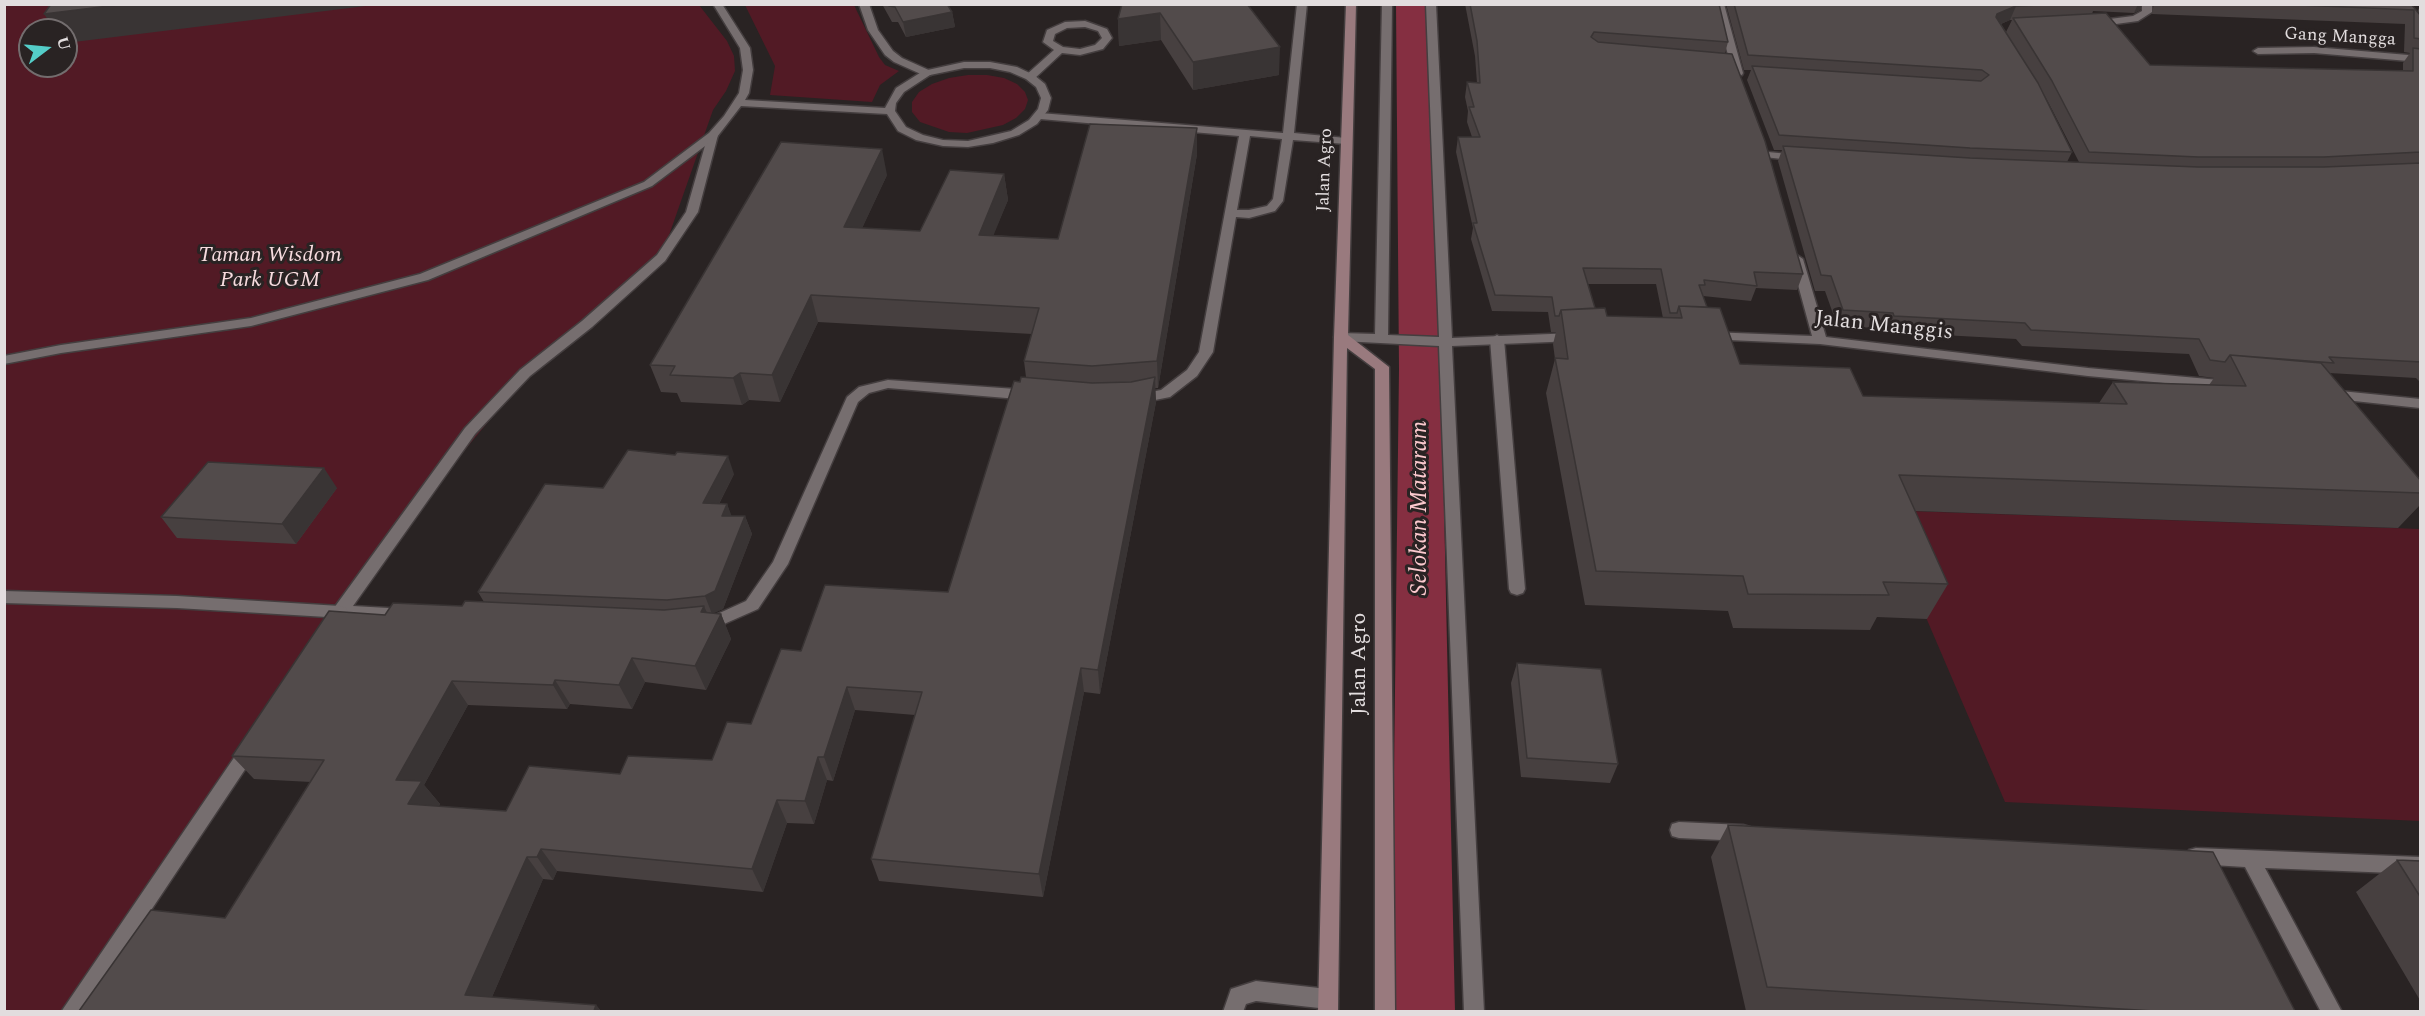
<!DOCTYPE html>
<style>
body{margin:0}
#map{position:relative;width:2425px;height:1016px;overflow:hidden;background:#292323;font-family:Spectral,serif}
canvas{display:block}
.frame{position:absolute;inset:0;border:6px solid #e2ddde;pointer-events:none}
.north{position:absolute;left:18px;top:18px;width:60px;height:60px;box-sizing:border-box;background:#292323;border:2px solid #736d6e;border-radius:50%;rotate:74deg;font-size:16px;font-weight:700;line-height:24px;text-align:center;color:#e2ddde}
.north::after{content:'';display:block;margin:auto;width:21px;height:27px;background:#54cdc8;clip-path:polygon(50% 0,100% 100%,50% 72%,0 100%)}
</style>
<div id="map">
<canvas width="2425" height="1016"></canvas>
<div class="frame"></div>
<div class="north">U</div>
</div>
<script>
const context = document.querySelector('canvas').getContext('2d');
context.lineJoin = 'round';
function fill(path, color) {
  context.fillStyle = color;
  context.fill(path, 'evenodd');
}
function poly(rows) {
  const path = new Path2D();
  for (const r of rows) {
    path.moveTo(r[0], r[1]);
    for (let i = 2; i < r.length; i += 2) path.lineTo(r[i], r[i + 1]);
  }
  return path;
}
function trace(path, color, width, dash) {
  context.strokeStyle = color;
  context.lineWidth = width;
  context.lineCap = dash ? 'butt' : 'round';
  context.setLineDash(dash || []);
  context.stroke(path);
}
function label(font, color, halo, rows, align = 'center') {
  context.font = font + ' Spectral,serif';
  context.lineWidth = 6;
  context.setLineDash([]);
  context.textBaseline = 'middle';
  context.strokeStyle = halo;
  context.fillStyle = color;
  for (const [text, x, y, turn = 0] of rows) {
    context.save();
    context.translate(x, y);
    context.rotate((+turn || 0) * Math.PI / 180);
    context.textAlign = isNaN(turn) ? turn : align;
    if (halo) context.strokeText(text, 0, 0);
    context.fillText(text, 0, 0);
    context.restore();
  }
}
fill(poly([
 [5,5,699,5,727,41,734,56,735,71,726,91,713,110,661,258,537,363,396,533,71,1011,5,1011],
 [30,30,66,30,66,66,30,66],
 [745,5,854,5,879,57,885,65,899,71,880,85,872,102,770,95,775,66],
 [968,75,987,75,1004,78,1017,84,1025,92,1028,100,1025,109,1016,118,1003,125,967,133,949,132,920,122,912,112,912,102,919,92,932,84,949,78],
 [1880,510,2420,529,2420,821,2005,802]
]), '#521a25');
fill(poly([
 [1396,4,1426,4,1441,369,1455,1012,1391,1012,1399,369,1396,4]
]), '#852f41');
const lane = poly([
 [859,4,869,4,878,30,893,51,902,58,931,71,931,75,923,75,894,62,885,55,868,30,859,4],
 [1297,4,1307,4,1294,133,1346,138,1351,141,1346,144,1293,140,1283,201,1275,211,1249,218,1236,217,1213,352,1197,376,1170,397,1135,404,1130,402,1128,399,1130,396,1161,390,1187,370,1199,352,1239,136,1040,119,1035,116,1040,113,1283,133,1297,4],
 [1250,136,1282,139,1273,199,1267,206,1249,210,1237,210,1250,136],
 [1085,21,1107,29,1112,38,1103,49,1080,55,1062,53,1034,79,1026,79,1026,75,1054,50,1043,42,1047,30,1065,22,1085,21],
 [1085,27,1098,31,1102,38,1095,45,1080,49,1063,47,1053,41,1055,34,1067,28,1085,27],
 [2314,47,2420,56,2420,62,2314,53,2258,54,2253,51,2258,48,2314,47],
 [713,132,718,135,698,212,665,261,592,327,530,376,475,434,353,606,406,609,412,611,414,615,412,619,406,621,334,616,332,612,334,608,465,428,520,370,582,321,657,255,686,212,708,135,713,132],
 [1497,335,1504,339,1525,589,1523,593,1517,595,1511,593,1509,589,1490,339,1497,335],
 [888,380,1030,390,1037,395,1030,400,888,388,869,393,858,402,788,564,758,609,715,628,699,627,697,623,699,619,713,616,746,601,773,562,847,397,859,387,888,380],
 [1679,822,1743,825,1750,827,1752,833,1750,839,1743,841,1679,838,1672,836,1670,830,1672,824,1679,822],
 [2196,848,2420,857,2420,874,2265,868,2342,1012,2321,1012,2245,867,2196,864,2189,862,2187,856,2189,850,2196,848],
 [1256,981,1328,989,1335,992,1338,999,1335,1006,1328,1009,1256,1001,1246,1004,1243,1012,1223,1012,1231,989,1256,981]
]);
const street = poly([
 [713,4,722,4,750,48,753,70,749,93,745,100,885,108,896,88,923,71,964,62,990,62,1017,67,1034,75,1045,84,1051,98,1048,110,1037,124,1019,135,993,143,968,147,943,146,916,140,898,131,887,114,741,106,717,137,652,186,428,280,251,326,61,353,4,364,4,356,61,345,251,318,420,274,644,182,709,133,724,116,739,93,743,70,740,48,713,4],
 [964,68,990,68,1010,72,1026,79,1036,87,1041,98,1038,109,1029,120,1011,131,968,141,943,140,923,135,906,127,895,111,896,103,904,92,930,75,964,68],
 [1382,4,1392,4,1388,335,1439,337,1426,4,1436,4,1452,338,1575,333,1582,337,1575,341,1452,346,1484,1012,1464,1012,1439,346,1341,341,1334,337,1341,333,1375,334,1382,4],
 [1714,4,1724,4,1743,73,1742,75,1733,73,1714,4],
 [2142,4,2152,4,2152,12,2138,21,2094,27,2089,24,2094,21,2133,16,2142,11,2142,4],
 [1768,152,1800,155,1806,158,1800,161,1764,157,1764,153,1768,152],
 [1797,255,1803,259,1826,337,2088,368,2230,381,2237,385,2230,389,2088,376,1820,344,1705,339,1703,336,1710,332,1812,336,1791,259,1797,255],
 [2331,390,2420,399,2420,408,2326,398,2324,395,2326,392,2331,390],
 [4,591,177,596,340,606,346,608,348,612,340,624,334,626,328,624,327,617,177,608,4,603,4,591],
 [250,741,256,743,259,748,256,753,83,1012,61,1012,244,743,250,741]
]);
const secondary = poly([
 [1346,4,1356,4,1348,335,1389,367,1395,1012,1375,1012,1375,369,1347,348,1338,1012,1318,1012,1334,337,1346,4]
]);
trace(lane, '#443e3f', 3);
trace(street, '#443e3f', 3);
trace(secondary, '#443e3f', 3);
fill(lane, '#766e6f');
fill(street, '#766e6f');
fill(secondary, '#997a7e');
fill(poly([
 [882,4,947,4,952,12,955,27,906,37,898,22,892,22],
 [1122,4,1247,4,1279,75,1193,90,1161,40,1119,46,1118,19],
 [1465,4,1719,4,1728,42,1725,53,1803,274,1797,290,1756,288,1751,301,1703,296,1707,307,1740,364,1863,396,2099,403,2113,382,2209,385,2214,378,2199,376,2189,354,2022,346,2016,339,1887,332,1885,329,1837,325,1825,291,1815,291,1778,161,1782,150,1774,150,1747,80,1751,70,1744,70,1726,4,2142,4,2140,10,2134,13,2093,11,2092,14,2150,65,2403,71,2403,63,2410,53,2404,52,2405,24,2152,14,2154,4,2421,4,2421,383,2416,378,2329,373,2421,481,2421,504,2398,528,1915,511,1948,584,1927,619,1877,617,1870,630,1733,628,1728,611,1585,605,1546,393,1555,359,1553,344,1556,332,1551,332,1548,312,1492,311,1471,239,1473,228,1456,152,1458,137,1472,137,1467,122,1468,111,1465,97,1467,82,1477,83,1475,56],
 [2412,5,2420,6,2417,12],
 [2010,20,2012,20,2006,32,2001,24],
 [2042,90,2045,96,2079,162,2067,162,2072,152],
 [1588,284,1656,284,1663,318,1607,316,1595,308],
 [1197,128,1197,154,1158,388,1155,388,1156,402,1100,694,1084,692,1043,897,879,881,871,859,915,715,855,710,833,781,827,780,814,824,787,823,763,892,557,871,553,880,543,879,492,997,596,1005,601,1011,79,1011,225,918,311,782,254,779,232,756,385,615,462,606,484,602,478,592,603,488,734,474,719,504,727,504,731,516,745,516,752,534,723,609,713,613,721,614,731,639,706,690,645,682,632,709,570,704,567,709,468,705,424,785,440,804,439,806,506,811,620,774,712,760,751,724,801,651,948,592,1020,382,1026,377,1024,361,1032,334,818,322,780,402,749,400,742,405,681,402,677,393,661,392,650,365,887,175,862,228,920,231,1004,174,1008,200,993,235,1058,239],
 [337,488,296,544,177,538,161,517],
 [1517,663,1618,764,1610,783,1521,777,1511,683],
 [1728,825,2295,1011,1746,1011,1711,857],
 [2397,860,2421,861,2421,1002,2356,892]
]), '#474040');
fill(poly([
 [125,4,382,4,66,43,66,30,55,30,44,14],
 [2138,4,2142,4,2140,10,2134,13],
 [2016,6,2010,20,1991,28,1997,14],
 [952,12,955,27,906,37,903,22],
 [1160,13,1161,40,1119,46,1118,19],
 [1280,47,1279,75,1193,90,1193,62],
 [1197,128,1197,154,1158,388,1157,361],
 [882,149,887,175,850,254,844,227],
 [1004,174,1008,200,983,261,979,235],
 [811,295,818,322,780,402,772,375],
 [740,373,749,400,742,405,733,378],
 [1155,377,1156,402,1100,694,1098,670],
 [728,456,734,474,710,521,703,503],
 [324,468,337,488,296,544,282,524],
 [727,504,734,522,722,516],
 [745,516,752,534,723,609,712,614,705,596],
 [704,606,714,628,721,614,731,639,706,690,695,666,701,612],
 [632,658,645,682,632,709,619,685],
 [1081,668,1084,692,1043,897,1039,874],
 [555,680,570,704,567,709,553,685],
 [452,681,468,705,424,785,440,804,427,827,408,804,396,780],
 [847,687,855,710,833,781,824,757],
 [818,757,827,780,814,824,805,801],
 [777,800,787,823,763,892,752,869],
 [541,849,557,871,553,880,537,857],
 [527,857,543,879,486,1011,465,995],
 [596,1005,601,1011,594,1011]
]), '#393434');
const building = poly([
 [51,4,125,4,44,14,51,4],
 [888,4,947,4,952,12,903,22,895,7,889,6,888,4],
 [1122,4,1247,4,1280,47,1193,62,1160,13,1118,19,1122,4],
 [1470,4,1719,4,1728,42,1594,32,1591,37,1598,42,1732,54,1765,141,1803,274,1754,272,1757,286,1704,280,1705,285,1699,285,1707,307,1679,306,1677,313,1670,313,1661,269,1583,268,1595,308,1561,310,1559,316,1555,316,1552,297,1495,295,1473,223,1477,223,1458,137,1480,137,1469,107,1474,107,1467,82,1480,83,1477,41,1470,4],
 [1734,4,2064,4,2016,6,1997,14,1996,17,2038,83,2072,152,1970,148,1779,135,1752,66,1981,81,1989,75,1982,70,1748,55,1734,4],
 [2277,4,2411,4,2421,16,2421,39,2414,38,2414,10,2277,4],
 [2106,13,2150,65,2413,71,2413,48,2421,49,2421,152,2324,157,2198,157,2089,152,2052,81,2013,18,2106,13],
 [1090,124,1197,128,1157,361,1092,366,1024,361,1039,308,811,295,772,375,740,373,733,378,670,375,675,366,650,365,781,142,882,149,844,227,920,231,950,170,1004,174,979,235,1058,239,1090,124],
 [1783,146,1970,158,2198,167,2324,167,2421,163,2421,362,2329,357,2334,363,2230,355,2225,362,2210,360,2199,339,2031,330,2025,323,1894,316,1893,313,1843,310,1831,276,1821,275,1783,146],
 [1679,306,1720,308,1740,364,1850,368,1863,396,2127,404,2113,382,2246,386,2230,355,2321,363,2421,481,2421,493,1899,475,1948,584,1883,582,1889,595,1748,594,1743,576,1596,571,1555,358,1568,359,1561,310,1605,308,1607,316,1682,318,1679,306],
 [1021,377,1092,383,1131,382,1155,377,1098,670,1081,668,1039,874,871,859,922,692,847,687,824,757,818,757,805,801,777,800,752,869,541,849,537,857,527,857,465,995,596,1005,594,1011,79,1011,151,910,225,918,324,760,232,756,329,611,385,615,393,603,462,606,465,601,664,610,704,606,701,612,721,614,695,666,632,658,619,685,555,680,553,685,452,681,396,780,422,781,408,804,506,811,529,766,620,774,628,756,712,760,727,722,751,724,781,649,801,651,825,585,948,592,1014,381,1020,382,1021,377],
 [628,450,675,455,677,452,728,456,703,503,727,504,722,516,745,516,715,591,705,596,667,600,478,592,545,484,603,488,628,450],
 [208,462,324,468,282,524,161,517,208,462],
 [1517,663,1601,669,1618,764,1527,758,1517,663],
 [1728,825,2213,852,2295,1011,2154,1011,1767,987,1728,825],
 [2397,860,2421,861,2421,898,2397,860]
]);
fill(building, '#524b4b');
trace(building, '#393434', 1.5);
label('18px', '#e2ddde', '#292323', [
 ["Gang Mangga",2340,38,3],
 ["Jalan Agro",1326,170,-88]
]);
label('italic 22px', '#f7dcdf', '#292323', [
 ["Taman Wisdom",270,257],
 ["Park UGM",270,282]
]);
label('22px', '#e2ddde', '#292323', [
 ["Jalan Manggis",1884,327,6],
 ["Jalan Agro",1361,664,-90]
]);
label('italic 24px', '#fcc9ce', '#292323', [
 ["Selokan Mataram",1421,508,-90]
]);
</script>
